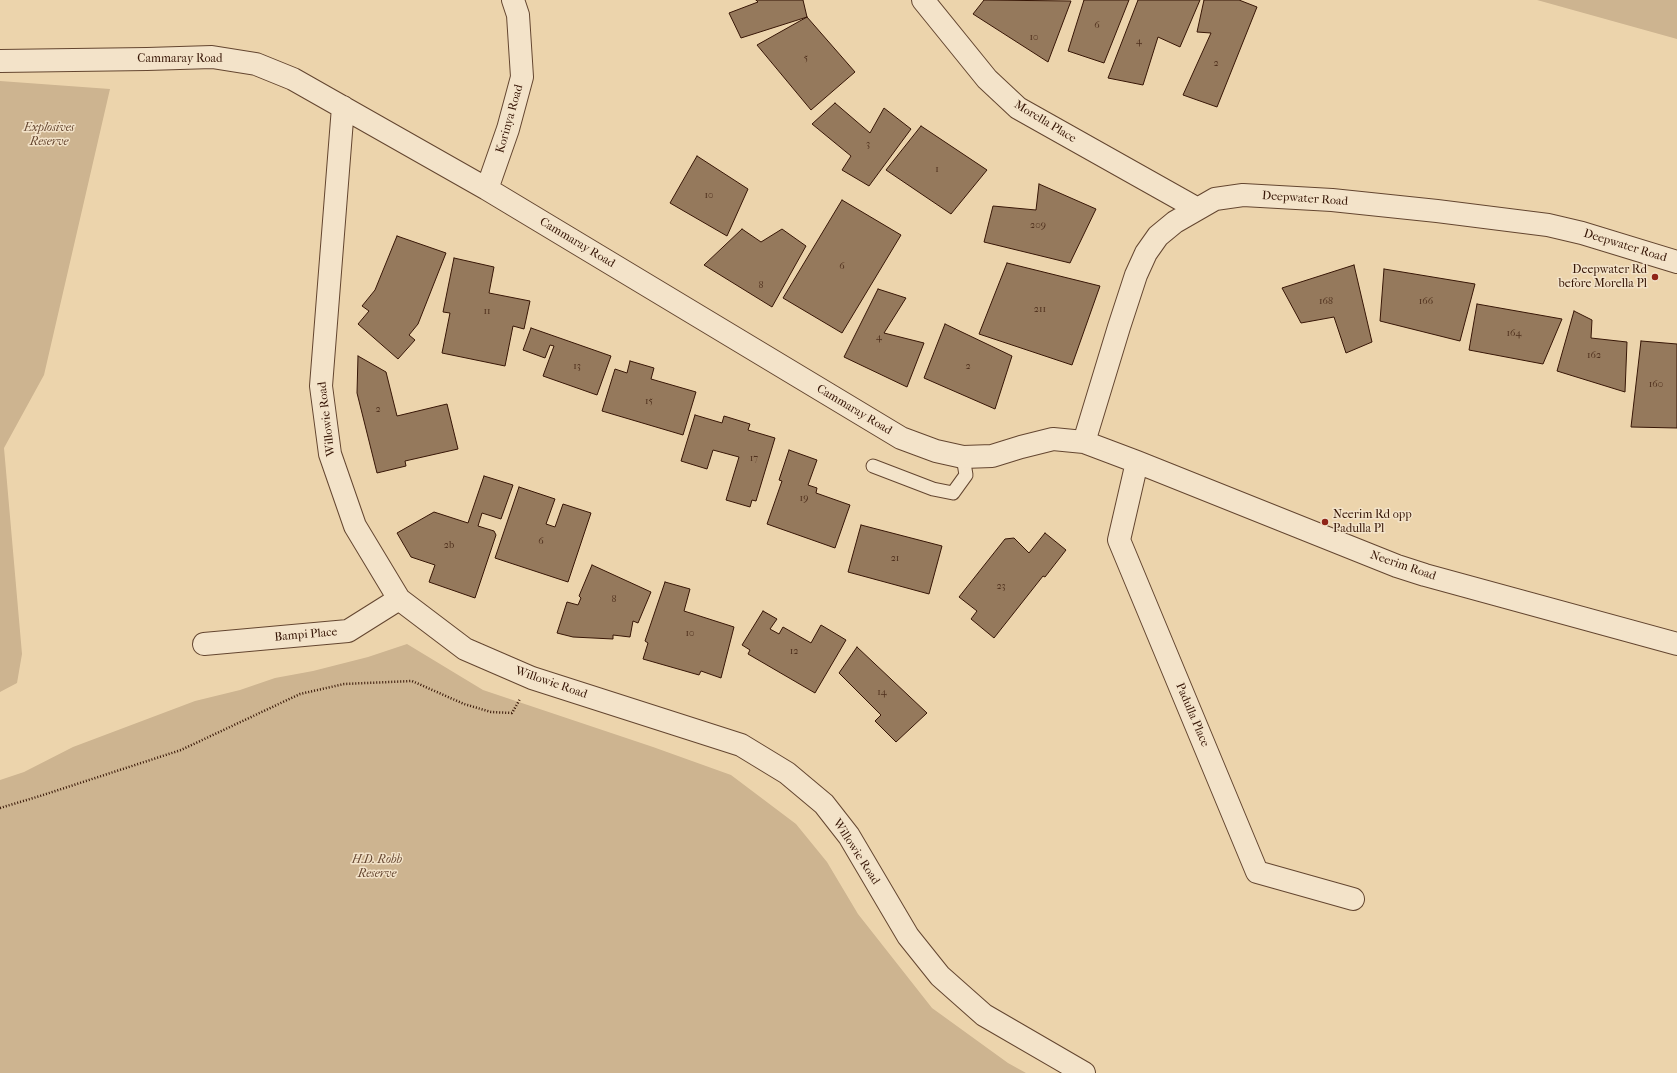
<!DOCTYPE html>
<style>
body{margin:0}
canvas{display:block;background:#ecd4ac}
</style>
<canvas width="1677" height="1073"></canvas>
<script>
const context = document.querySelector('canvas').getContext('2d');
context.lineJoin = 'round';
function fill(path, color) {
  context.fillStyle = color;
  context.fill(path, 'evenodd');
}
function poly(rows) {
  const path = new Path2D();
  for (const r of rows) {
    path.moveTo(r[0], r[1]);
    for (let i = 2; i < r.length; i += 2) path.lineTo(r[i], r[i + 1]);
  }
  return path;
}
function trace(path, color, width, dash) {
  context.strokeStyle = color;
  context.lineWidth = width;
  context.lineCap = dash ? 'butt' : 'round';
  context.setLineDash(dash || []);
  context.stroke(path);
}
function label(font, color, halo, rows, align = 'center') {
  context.font = font + ' "IM FELL French Canon",serif';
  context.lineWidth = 3;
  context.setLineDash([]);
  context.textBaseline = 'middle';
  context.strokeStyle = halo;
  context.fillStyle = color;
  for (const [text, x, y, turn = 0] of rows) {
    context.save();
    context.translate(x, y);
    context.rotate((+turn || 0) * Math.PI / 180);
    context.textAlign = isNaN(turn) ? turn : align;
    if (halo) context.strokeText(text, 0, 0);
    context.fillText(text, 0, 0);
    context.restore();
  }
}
fill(poly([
 [1537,0,1677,0,1677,39],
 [0,81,110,89,44,375,4,448,22,654,17,683,0,692],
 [407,644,483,690,653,747,731,775,796,824,827,862,858,914,932,1008,1008,1063,1026,1073,0,1073,0,780,24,772,73,747,195,701,240,690,275,678,313,671,368,657]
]), '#cdb490');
const building = poly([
 [756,0,803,0,807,17,741,38,729,13,758,2,756,0],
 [984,0,1071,1,1048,62,973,14,984,0],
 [1084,0,1129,0,1104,63,1068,51,1084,0],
 [1138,0,1200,0,1180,47,1158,37,1143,85,1108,78,1138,0],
 [1204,0,1239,0,1257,7,1217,107,1183,95,1211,33,1197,32,1204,0],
 [807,17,855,72,811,110,757,45,807,17],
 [835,103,870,133,884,108,911,129,869,186,842,170,851,156,812,124,835,103],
 [921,126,987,170,951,214,886,170,921,126],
 [697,156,748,189,727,236,670,203,697,156],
 [1039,184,1096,209,1070,263,984,242,993,206,1036,210,1039,184],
 [842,200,901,235,842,333,783,298,842,200],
 [742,229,761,242,782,229,806,246,772,307,704,265,742,229],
 [397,236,446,253,418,324,409,335,415,340,398,359,358,324,369,311,362,306,375,290,397,236],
 [454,258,494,267,489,293,530,301,524,329,513,326,505,366,442,353,450,313,443,312,454,258],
 [1007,263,1100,286,1072,365,979,334,1007,263],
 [1354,265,1372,342,1346,353,1334,317,1301,323,1282,288,1354,265],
 [1384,269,1475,284,1460,341,1380,321,1384,269],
 [878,289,906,298,884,333,924,343,907,387,844,357,878,289],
 [1477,304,1562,319,1543,364,1469,350,1477,304],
 [1574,311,1592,320,1591,338,1627,342,1625,392,1557,371,1574,311],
 [945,324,1012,356,995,409,924,378,945,324],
 [531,328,611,356,597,395,543,376,554,346,550,345,545,358,523,350,531,328],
 [1641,341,1677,344,1677,428,1631,427,1641,341],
 [358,356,386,372,397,416,447,404,458,449,405,461,406,466,377,473,357,393,358,356],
 [630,361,654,368,651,379,696,392,683,435,602,411,615,369,627,373,630,361],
 [695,415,722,423,724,416,750,424,748,430,775,438,756,501,752,500,750,507,726,500,739,457,713,450,707,469,681,461,695,415],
 [789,450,817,460,808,485,817,488,816,493,850,505,835,548,767,524,782,481,779,480,789,450],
 [484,476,513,485,501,519,482,513,478,526,494,531,496,535,475,598,429,582,435,565,411,557,397,533,434,512,468,523,484,476],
 [519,487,555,499,546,524,555,527,563,504,591,513,568,582,495,558,519,487],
 [861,525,942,546,929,594,848,572,861,525],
 [1045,533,1066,550,1045,577,1043,576,994,638,971,619,977,611,959,597,1005,539,1014,538,1029,553,1045,533],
 [592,565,651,592,638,623,633,621,630,637,613,635,613,639,573,637,557,633,567,602,578,605,581,598,579,596,592,565],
 [665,582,690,589,684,611,734,627,721,678,701,671,699,675,643,659,648,643,645,641,665,582],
 [763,611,777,619,770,629,779,634,783,627,811,643,821,625,846,640,815,693,748,654,750,650,742,645,763,611],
 [857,647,927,713,896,742,875,721,881,715,839,673,857,647]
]);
fill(building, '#95795c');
trace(building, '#371606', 1);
const service = poly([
 [873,466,933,489,953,493,966,475,963,457]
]);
const minor = poly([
 [923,0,987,79,1018,108,1196,208],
 [0,61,147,59,212,57,256,64,293,79,487,189,901,438,936,451,963,457,992,456,1021,447,1053,439,1084,442,1137,462,1397,566,1425,575,1677,644],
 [343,107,321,386,330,454,355,526,399,599,465,649,532,678,741,745,787,773,824,804,849,836,908,936,940,976,984,1015,1084,1073],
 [487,189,508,129,522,77,518,15,513,0],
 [1084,442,1119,327,1136,275,1146,253,1158,236,1175,222,1215,199,1243,195,1332,200,1437,211,1548,225,1582,233,1677,262],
 [1137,462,1119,540,1257,872,1353,899],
 [204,644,348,631,399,599]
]);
trace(service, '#644630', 15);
trace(minor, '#644630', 24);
trace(poly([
 [0,808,40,796,181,750,300,694,344,684,412,681,464,704,491,712,512,713,520,699]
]), '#371606', 2.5, [1, 2]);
trace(service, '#f3e3c9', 13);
trace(minor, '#f3e3c9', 22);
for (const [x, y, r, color] of [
 [1655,277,4,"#8f2418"],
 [1325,522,4,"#8f2418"]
]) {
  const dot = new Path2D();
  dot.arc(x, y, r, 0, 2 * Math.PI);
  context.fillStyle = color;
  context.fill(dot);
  trace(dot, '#f3e3c9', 1.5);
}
label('10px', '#4e2f1c', null, [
 ["6",1097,26],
 ["10",1034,38],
 ["4",1139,42],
 ["5",806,59],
 ["2",1216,64],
 ["3",868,145],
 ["1",937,170],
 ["10",709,196],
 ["209",1038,226],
 ["6",842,267],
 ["8",761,286],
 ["168",1326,302],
 ["166",1426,302],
 ["211",1040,310],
 ["11",487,312],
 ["164",1514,334],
 ["4",879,338],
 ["162",1594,356],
 ["13",577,367],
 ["2",968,367],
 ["160",1656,385],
 ["15",649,402],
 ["2",378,410],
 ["17",754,459],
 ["19",804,499],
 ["6",541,542],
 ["2b",449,546],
 ["21",895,559],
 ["23",1001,587],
 ["8",614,600],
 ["10",690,634],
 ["12",794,652],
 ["14",882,693]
]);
label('12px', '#371606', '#f3e3c9', [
 ["Cammaray Road",180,59],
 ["Korinya Road",510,119,-74],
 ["Morella Place",1045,122,31],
 ["Deepwater Road",1305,199,4],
 ["Cammaray Road",577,243,31],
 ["Deepwater Road",1625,246,17],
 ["Cammaray Road",854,410,31],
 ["Willowie Road",327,419,-97],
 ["Neerim Road",1403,566,19],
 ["Bampi Place",306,635,-5],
 ["Willowie Road",551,683,19],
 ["Padulla Place",1192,715,67],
 ["Willowie Road",856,852,57]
]);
label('italic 12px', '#64452f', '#f3e3c9', [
 ["Explosives",49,128],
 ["Reserve",49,142],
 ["H.D. Robb",377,860],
 ["Reserve",377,874]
]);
label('12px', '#371606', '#f3e3c9', [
 ["Deepwater Rd",1647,270],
 ["before Morella Pl",1647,284],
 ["Neerim Rd opp",1333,515,"left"],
 ["Padulla Pl",1333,529,"left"]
], 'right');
</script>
